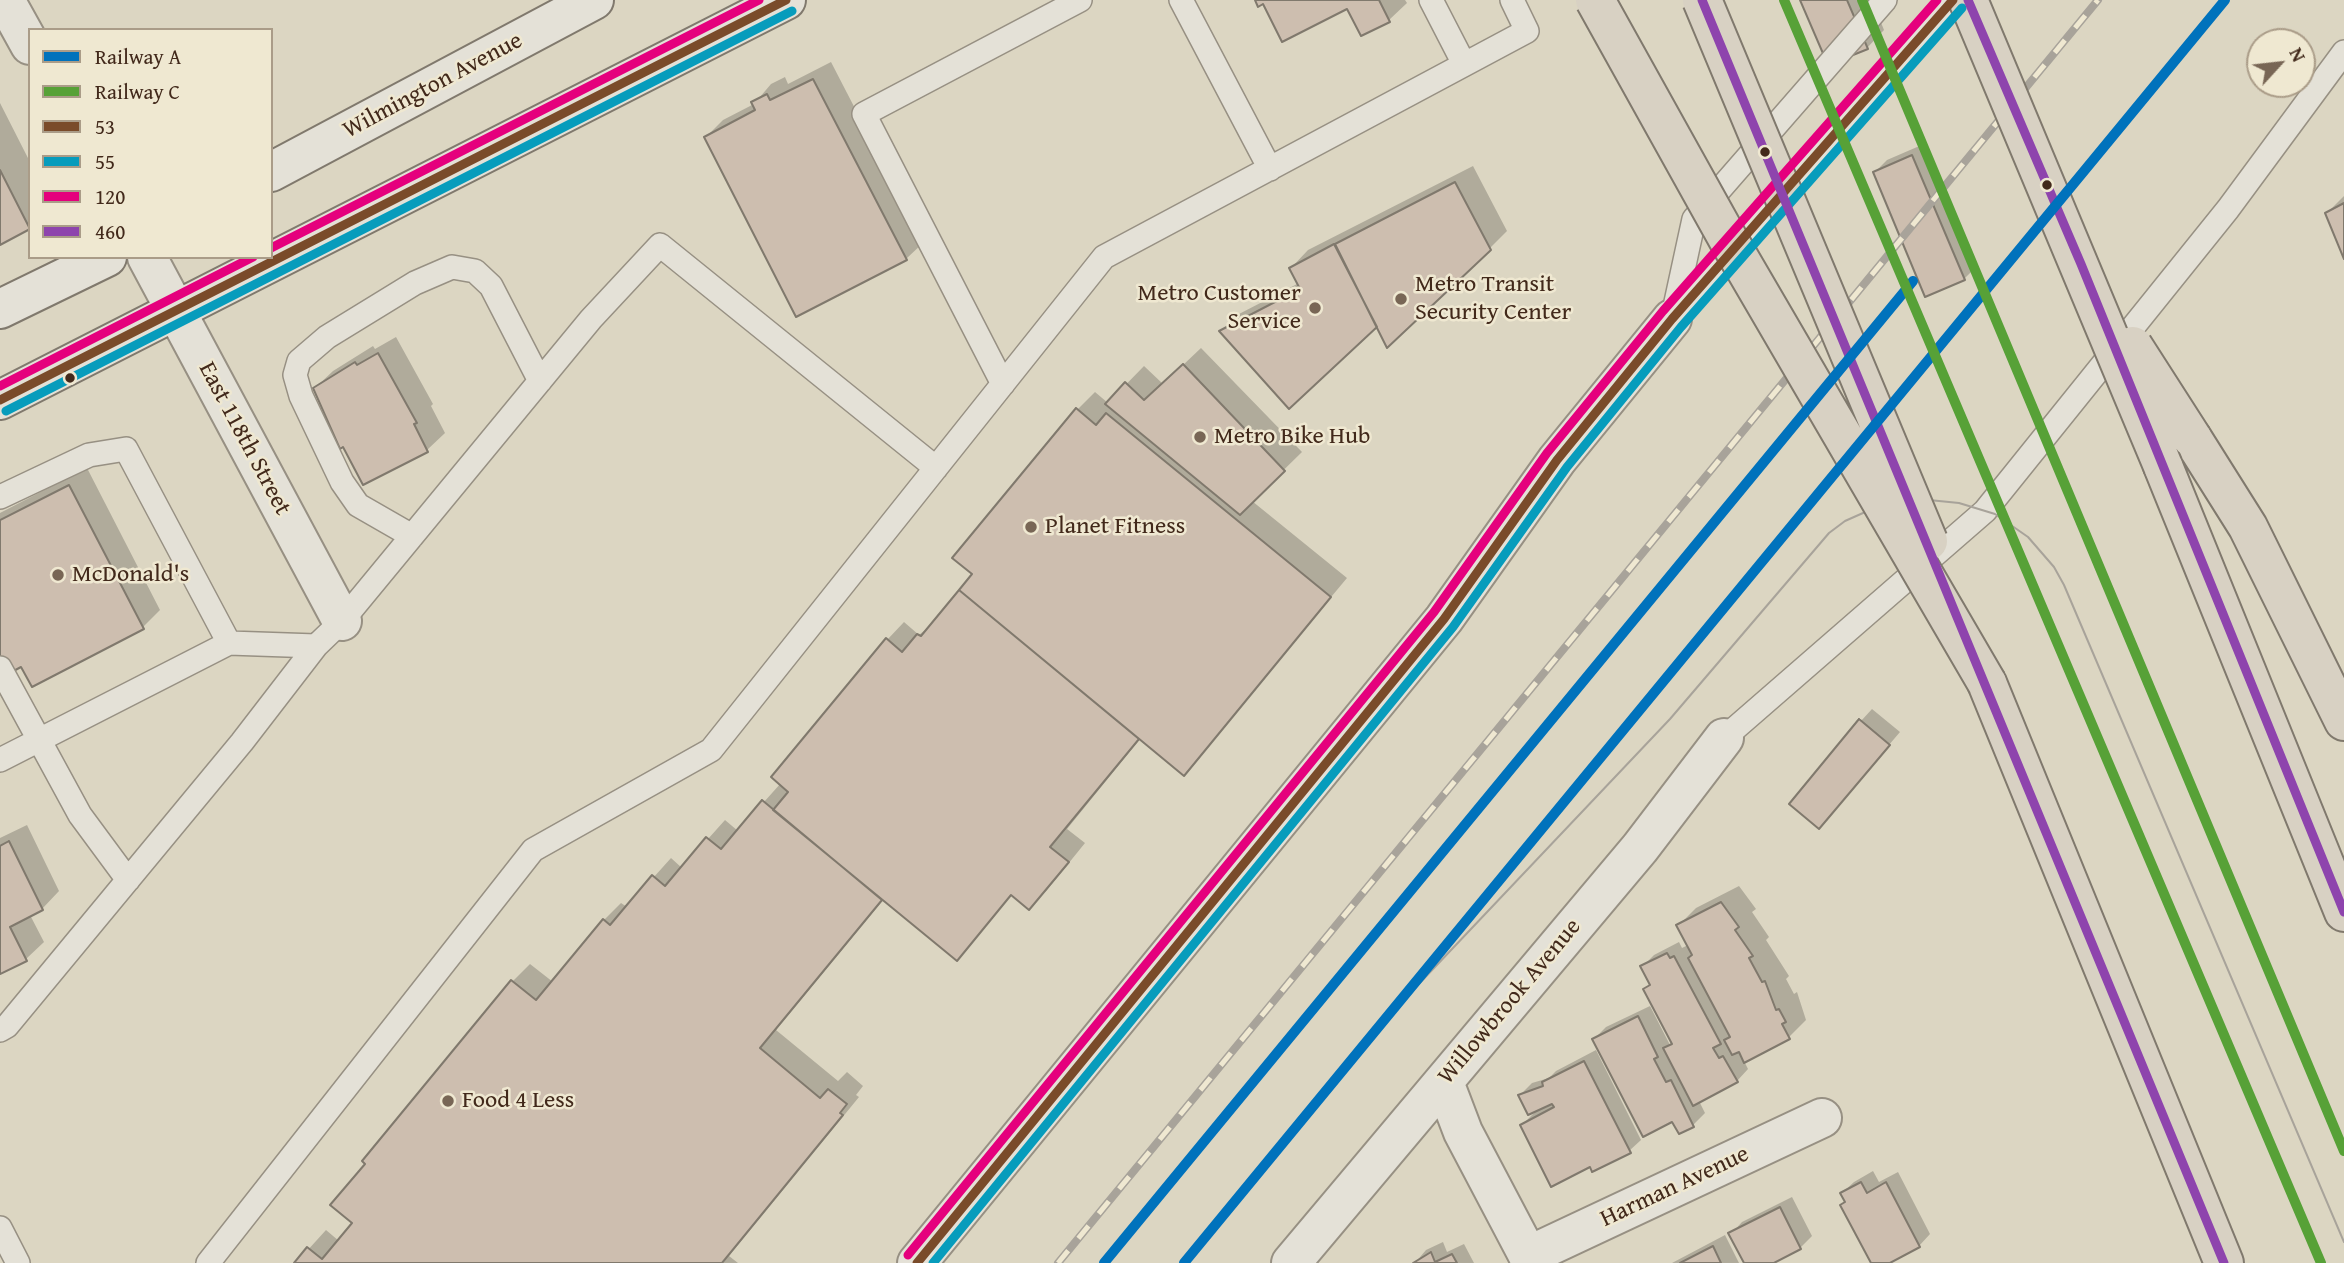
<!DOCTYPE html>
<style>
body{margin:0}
#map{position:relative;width:2344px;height:1263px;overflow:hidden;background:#dcd6c2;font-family:"Gentium Book Plus",serif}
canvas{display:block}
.legend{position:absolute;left:28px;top:28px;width:245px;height:231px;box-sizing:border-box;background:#efe8d1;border:2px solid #aa9c88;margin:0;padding:9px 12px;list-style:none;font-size:21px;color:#42291b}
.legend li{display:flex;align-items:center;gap:14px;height:35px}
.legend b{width:35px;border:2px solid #aa9c88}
.north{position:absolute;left:2246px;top:28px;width:70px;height:70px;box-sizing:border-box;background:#efe8d1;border:2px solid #aa9c88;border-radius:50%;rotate:63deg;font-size:19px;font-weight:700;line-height:28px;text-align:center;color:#42291b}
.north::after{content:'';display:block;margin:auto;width:24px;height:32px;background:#786655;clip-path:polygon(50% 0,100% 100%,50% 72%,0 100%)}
</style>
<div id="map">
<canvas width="2344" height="1263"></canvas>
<ul class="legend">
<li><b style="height:9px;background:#0072bc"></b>Railway A</li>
<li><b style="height:9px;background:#57a137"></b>Railway C</li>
<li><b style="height:9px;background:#7a4b2a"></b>53</li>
<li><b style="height:9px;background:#079cbc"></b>55</li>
<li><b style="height:9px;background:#e5007d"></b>120</li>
<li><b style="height:9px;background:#8e44ad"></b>460</li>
</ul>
<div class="north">N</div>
</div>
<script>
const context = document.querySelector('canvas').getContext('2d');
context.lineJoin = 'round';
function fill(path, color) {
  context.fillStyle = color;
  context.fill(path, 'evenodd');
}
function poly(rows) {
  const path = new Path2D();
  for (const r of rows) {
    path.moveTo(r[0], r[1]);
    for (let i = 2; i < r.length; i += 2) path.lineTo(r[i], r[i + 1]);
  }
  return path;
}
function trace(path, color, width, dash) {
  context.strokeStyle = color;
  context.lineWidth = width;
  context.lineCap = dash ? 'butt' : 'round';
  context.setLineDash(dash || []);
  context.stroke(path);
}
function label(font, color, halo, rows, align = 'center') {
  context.font = font + ' "Gentium Book Plus",serif';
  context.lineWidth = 5;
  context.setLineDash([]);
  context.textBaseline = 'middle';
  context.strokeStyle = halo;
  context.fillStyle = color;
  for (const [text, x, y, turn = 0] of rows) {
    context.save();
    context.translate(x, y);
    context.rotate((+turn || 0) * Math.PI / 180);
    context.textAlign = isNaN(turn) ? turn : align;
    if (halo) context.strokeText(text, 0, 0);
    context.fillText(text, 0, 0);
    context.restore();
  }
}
fill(poly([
 [1257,0,1405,0,1407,3,1389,20,1348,6],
 [1802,0,1872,0,1884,30,1867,48],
 [831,62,924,242,906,259,706,137,723,120,754,104,771,84,785,77,788,84],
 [0,103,30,162,30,227,0,243],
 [1924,144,1976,267,1964,279,1875,172,1887,160],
 [1473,166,1507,231,1489,249,1377,324,1221,331,1239,314,1299,283,1291,268,1308,250],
 [2344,196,2344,255,2328,212],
 [396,337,433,404,431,406,445,433,427,450,364,483,315,388,333,371,373,346,375,349],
 [1201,348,1302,452,1252,501,1347,578,1183,774,1140,739,1067,829,1085,843,1047,890,1029,907,1012,894,956,958,884,899,776,1030,838,1081,847,1072,863,1086,856,1095,859,1097,729,1256,738,1263,296,1263,326,1230,339,1241,354,1223,513,981,530,964,553,982,604,920,621,903,627,907,671,858,682,868,725,820,738,831,781,783,887,640,904,622,919,635,938,619,975,574,1077,410,1095,392,1108,403,1144,366,1163,384],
 [87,468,160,610,142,628,22,665,0,658,0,513],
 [1872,709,1900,732,1819,827,1861,721],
 [27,825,59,891,42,909,30,915,44,942,26,959,0,972,0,838],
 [1739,886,1756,909,1752,912,1769,937,1766,940,1789,976,1786,979,1794,994,1797,992,1806,1020,1789,1037,1744,1061,1748,1069,1737,1081,1699,1101,1705,1113,1693,1125,1673,1119,1594,1039,1606,1027,1650,1006,1670,1045,1673,1041,1646,989,1651,983,1642,967,1654,955,1679,942,1682,948,1688,945,1678,926,1696,908],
 [1596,1050,1641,1140,1629,1151,1590,1165,1522,1125,1539,1108,1520,1095,1532,1083,1549,1078,1556,1071],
 [1873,1171,1879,1182,1898,1172,1930,1234,1919,1246,1886,1263,1873,1263,1842,1193,1854,1182],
 [1792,1197,1812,1236,1800,1248,1770,1263,1746,1263,1731,1234,1742,1222],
 [1725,1235,1739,1263,1672,1263],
 [1443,1242,1447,1252,1464,1244,1474,1263,1415,1263,1426,1250]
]), '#0003');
const building = poly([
 [1255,0,1379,0,1390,22,1361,36,1347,9,1282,42,1263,4,1258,7,1255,0],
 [1800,0,1847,0,1868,49,1828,65,1800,0],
 [813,79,907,260,796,317,704,137,755,110,751,102,767,94,770,100,813,79],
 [1912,155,1965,280,1925,297,1873,172,1912,155],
 [0,170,30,229,0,245,0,170],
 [1455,182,1491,250,1387,348,1335,244,1455,182],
 [2344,203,2344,259,2325,213,2344,203],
 [1334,244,1377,327,1289,409,1219,331,1300,289,1289,268,1334,244],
 [378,353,417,423,414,424,428,452,363,485,343,447,340,449,313,388,355,362,357,365,378,353],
 [1183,364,1285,471,1240,515,1105,404,1125,382,1144,400,1183,364],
 [1076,408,1096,425,1106,413,1331,597,1184,776,959,590,972,574,952,558,1076,408],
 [69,485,144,629,32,687,21,667,6,675,0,662,0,520,69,485],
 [959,590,1139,739,1050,847,1069,862,1029,910,1011,895,957,961,773,810,788,792,771,777,886,638,902,652,917,634,921,636,959,590],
 [1859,719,1890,745,1819,829,1789,804,1859,719],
 [762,800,882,900,760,1048,820,1098,828,1089,847,1104,840,1113,843,1115,722,1263,294,1263,307,1247,322,1259,352,1223,330,1205,365,1164,362,1161,511,980,536,1000,603,919,610,925,652,875,665,886,706,837,721,849,762,800],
 [9,841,43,910,10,927,27,961,0,974,0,846,9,841],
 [1721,902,1739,927,1735,930,1753,956,1749,958,1762,982,1765,981,1776,1010,1779,1009,1786,1022,1782,1024,1790,1039,1744,1063,1739,1052,1732,1055,1724,1040,1730,1037,1688,958,1692,955,1676,925,1721,902],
 [1667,953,1670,958,1674,956,1721,1044,1713,1048,1719,1058,1723,1056,1738,1082,1693,1106,1663,1048,1672,1044,1643,989,1650,985,1640,966,1667,953],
 [1638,1016,1658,1057,1654,1059,1666,1082,1671,1080,1694,1127,1679,1134,1672,1122,1643,1137,1592,1039,1638,1016],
 [1584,1061,1631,1153,1592,1172,1590,1167,1551,1187,1520,1125,1554,1107,1552,1104,1528,1115,1518,1095,1543,1086,1542,1082,1584,1061],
 [1861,1182,1867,1193,1886,1182,1920,1247,1890,1263,1871,1263,1840,1205,1845,1202,1840,1193,1861,1182],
 [1780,1207,1801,1249,1774,1263,1744,1263,1728,1233,1780,1207],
 [1713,1246,1721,1263,1680,1263,1713,1246],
 [1431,1252,1435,1262,1452,1254,1457,1263,1413,1263,1431,1252]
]);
fill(building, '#cdbeaf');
trace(building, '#80796d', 2);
const service = poly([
 [1181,0,1270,169],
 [1431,0,1464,64],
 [1673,316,1694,219,1885,0],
 [1672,319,1953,0],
 [1003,384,864,114,1080,0],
 [0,497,89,455,126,449,229,643],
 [412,536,358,505,342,482,301,396,295,375,299,361,327,337,415,283,452,267,475,271,491,286,540,381],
 [0,668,80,815,128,880],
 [1724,738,1985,511,2228,209,2344,52],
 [0,760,229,643,316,646],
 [0,1030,7,1026,242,742,316,646,342,621,591,319,660,245,936,468],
 [0,1228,18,1263],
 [208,1263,533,850,711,750,1104,257,1527,31,1512,0]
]);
const minor = poly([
 [5,0,30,45],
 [147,257,342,621],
 [1444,1082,1463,1132,1532,1263],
 [1528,1256,1822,1118],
 [917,1263,1444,619,1557,460,1672,319],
 [1291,1263,1640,848,1724,738]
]);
const secondary = poly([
 [271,172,594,0],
 [0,309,107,257],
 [0,400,786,0]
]);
const motorway = poly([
 [2192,438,2248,527,2344,721],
 [2163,466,2344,912],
 [1987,683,2224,1263]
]);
trace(service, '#979083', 26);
trace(minor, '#979083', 42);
trace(secondary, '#80796d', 42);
trace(motorway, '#80796d', 42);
trace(service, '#e4e1d7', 23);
trace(minor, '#e4e1d7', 38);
trace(secondary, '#e4e1d7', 38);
trace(motorway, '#d8d1c3', 38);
trace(poly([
 [1398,1006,1670,719,1829,533,1845,521,1881,505,1919,499,1959,503,1995,514,2028,537,2054,567,2064,585,2344,1242]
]), '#a8a39a', 2);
const rail = poly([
 [1058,1263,2098,0]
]);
trace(rail, '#a8a39a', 8);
trace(rail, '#efe8d1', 5, [16]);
const motorwayBridge = poly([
 [1595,0,1728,239,1987,683],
 [1702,0,1928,541],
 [1968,0,2163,466],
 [2133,346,2192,438]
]);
trace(motorwayBridge, '#80796d', 42, []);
trace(motorwayBridge, '#d8d1c3', 38);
trace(poly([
 [0,400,786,0],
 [917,1263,1444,619,1557,460,1672,319,1953,0]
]), '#7a4b2a', 9);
trace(poly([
 [6,411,792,11],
 [933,1263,1453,627,1567,467,1681,327,1962,8]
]), '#079cbc', 9);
trace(poly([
 [271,248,759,0],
 [0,386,253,257],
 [908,1255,1434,612,1547,453,1663,311,1937,0]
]), '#e5007d', 9);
trace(poly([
 [1702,0,2224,1263],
 [1968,0,2081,264,2344,912]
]), '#8e44ad', 9);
trace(poly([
 [1104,1263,1913,281],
 [1184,1263,2225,0]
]), '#0072bc', 10);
trace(poly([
 [1784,0,2321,1263],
 [1862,0,2344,1151]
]), '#57a137', 10);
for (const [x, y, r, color] of [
 [1765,152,6,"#42291b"],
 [2047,185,6,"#42291b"],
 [1401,299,7,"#786655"],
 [1315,308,7,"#786655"],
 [70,378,6,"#42291b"],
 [1200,437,7,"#786655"],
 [1031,527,7,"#786655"],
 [58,575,7,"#786655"],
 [448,1101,7,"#786655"]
]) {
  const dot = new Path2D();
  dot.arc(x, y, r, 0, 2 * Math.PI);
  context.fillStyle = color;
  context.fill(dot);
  trace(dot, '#efe8d1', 2.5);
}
label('24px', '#42291b', '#efe8d1', [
 ["Wilmington Avenue",433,86,-28],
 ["East 118th Street",244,439,62],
 ["Willowbrook Avenue",1510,1002,-50],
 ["Harman Avenue",1675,1187,-25]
]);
label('24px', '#42291b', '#efe8d1', [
 ["Metro Transit",1415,285],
 ["Security Center",1415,313],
 ["Metro Customer",1301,294,"right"],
 ["Service",1301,322,"right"],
 ["Metro Bike Hub",1214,437],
 ["Planet Fitness",1045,527],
 ["McDonald's",72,575],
 ["Food 4 Less",462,1101]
], 'left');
</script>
